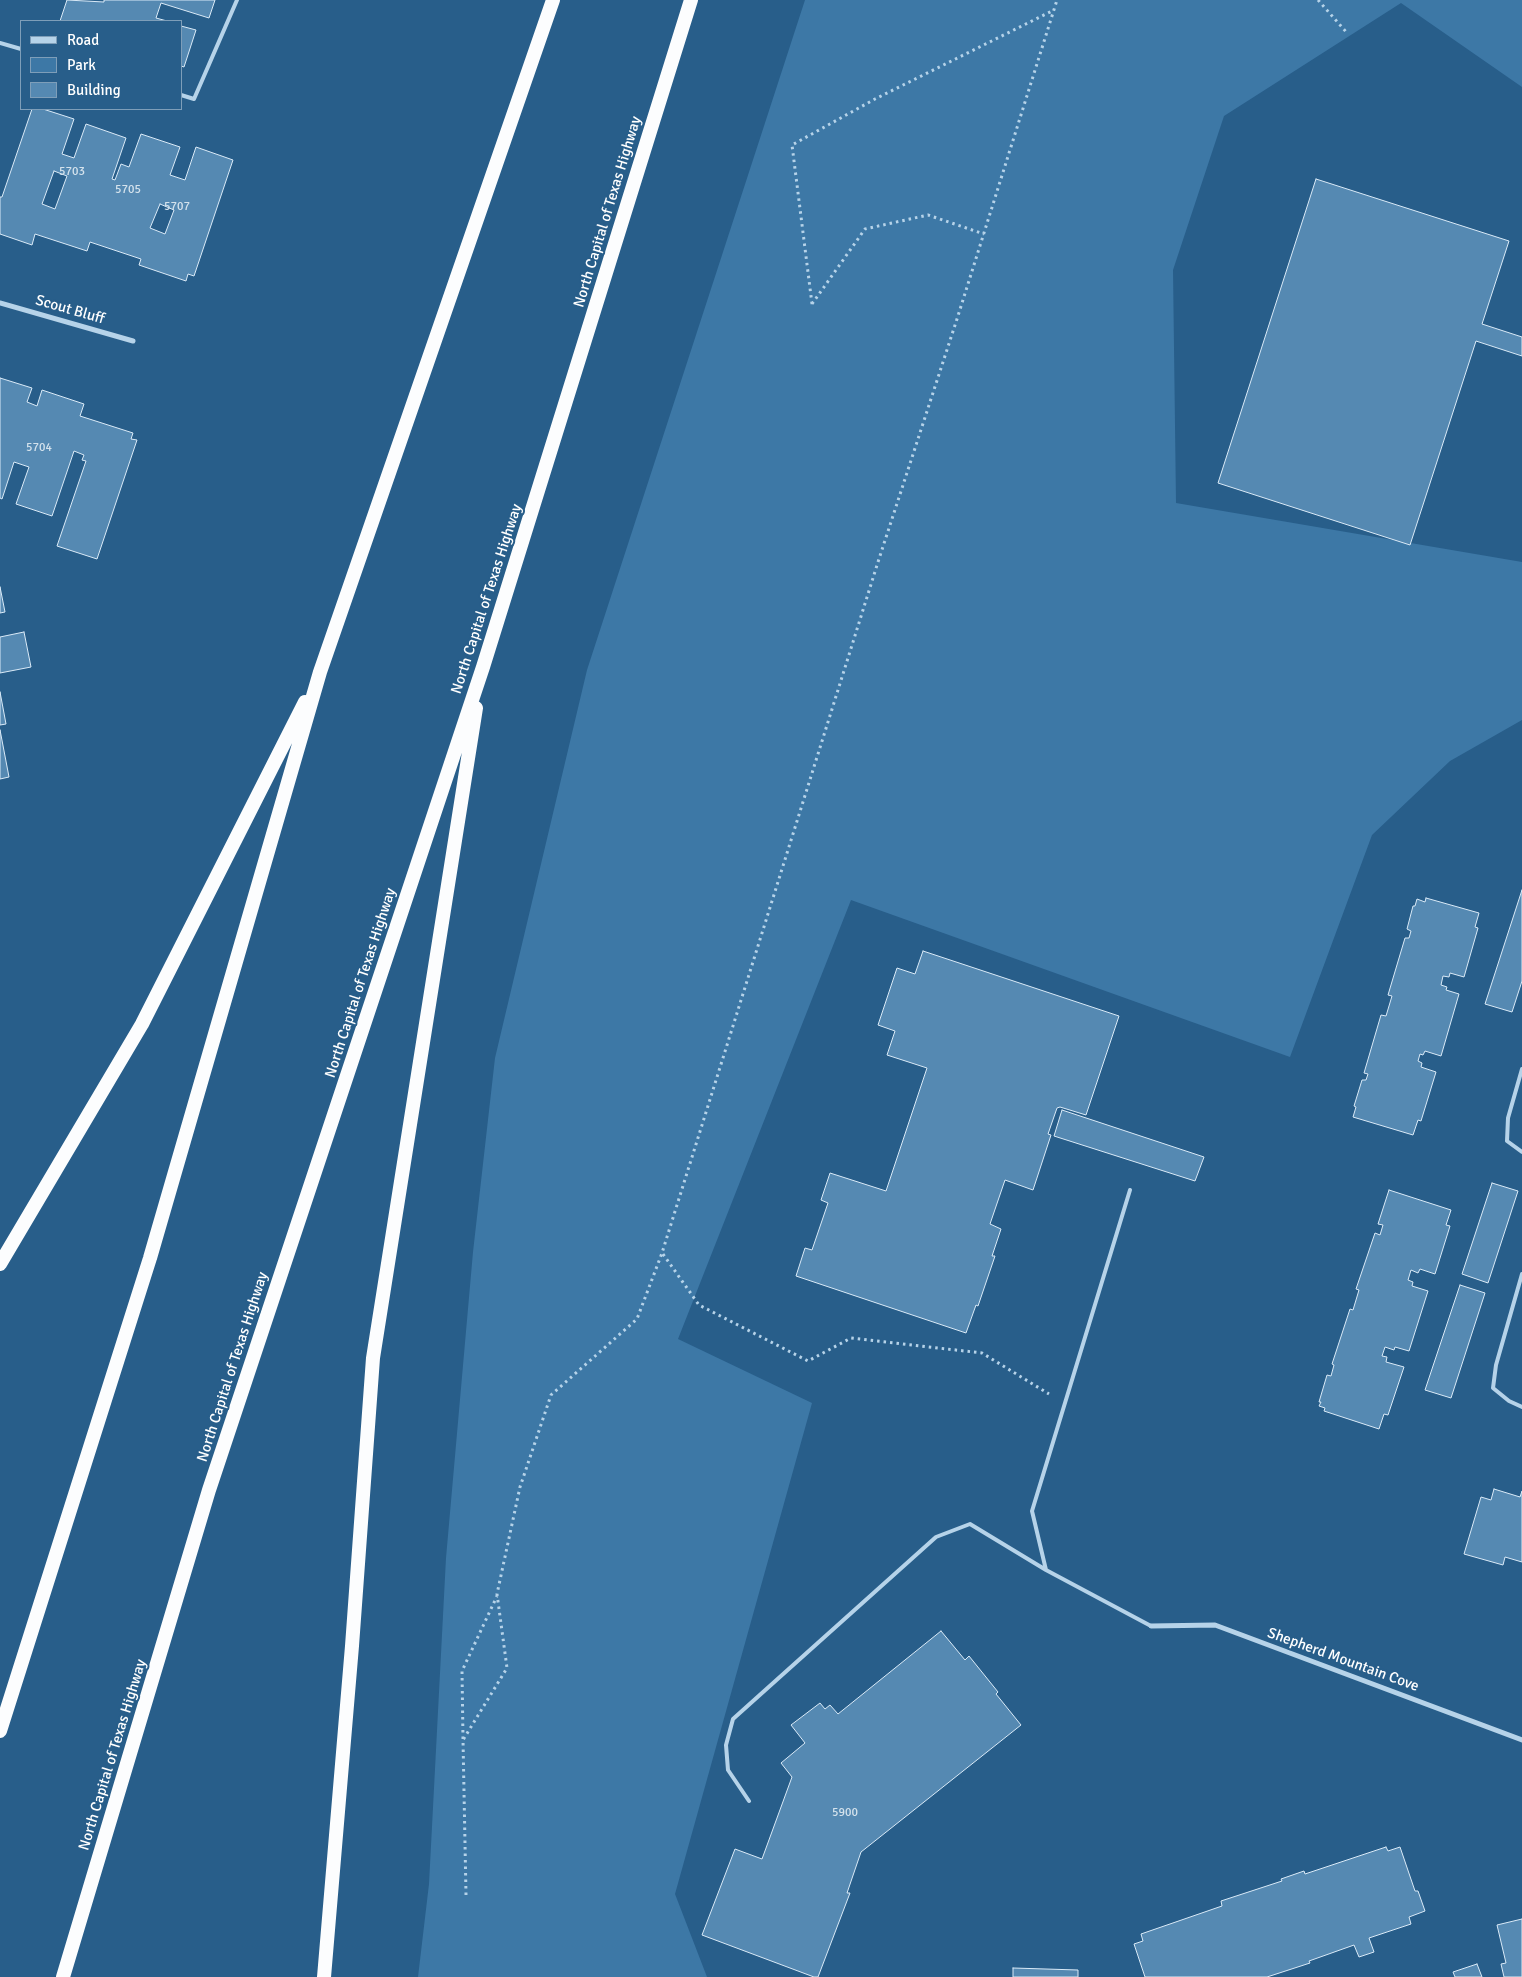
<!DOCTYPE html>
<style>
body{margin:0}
#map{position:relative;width:1522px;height:1977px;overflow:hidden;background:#285e8a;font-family:Signika,sans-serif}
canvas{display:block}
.legend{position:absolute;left:20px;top:20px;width:162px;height:90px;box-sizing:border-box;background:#285e8a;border:1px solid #7e9eb9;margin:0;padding:6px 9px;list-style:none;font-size:15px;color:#fff}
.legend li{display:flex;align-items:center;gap:10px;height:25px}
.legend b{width:25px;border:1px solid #7e9eb9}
</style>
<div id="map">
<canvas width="1522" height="1977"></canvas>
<ul class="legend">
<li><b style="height:6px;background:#b6d3e9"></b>Road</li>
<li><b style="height:14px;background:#3d78a6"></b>Park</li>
<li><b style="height:14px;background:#5589b2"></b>Building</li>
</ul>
</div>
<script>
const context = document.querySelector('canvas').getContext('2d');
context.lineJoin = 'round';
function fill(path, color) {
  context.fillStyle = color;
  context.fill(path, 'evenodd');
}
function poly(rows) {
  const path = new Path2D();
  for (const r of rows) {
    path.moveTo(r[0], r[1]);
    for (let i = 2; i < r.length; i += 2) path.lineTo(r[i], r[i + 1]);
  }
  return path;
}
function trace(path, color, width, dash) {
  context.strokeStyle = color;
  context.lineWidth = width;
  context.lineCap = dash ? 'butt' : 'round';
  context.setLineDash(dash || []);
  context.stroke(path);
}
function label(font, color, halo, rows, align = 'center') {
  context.font = font + ' Signika,sans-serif';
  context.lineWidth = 4;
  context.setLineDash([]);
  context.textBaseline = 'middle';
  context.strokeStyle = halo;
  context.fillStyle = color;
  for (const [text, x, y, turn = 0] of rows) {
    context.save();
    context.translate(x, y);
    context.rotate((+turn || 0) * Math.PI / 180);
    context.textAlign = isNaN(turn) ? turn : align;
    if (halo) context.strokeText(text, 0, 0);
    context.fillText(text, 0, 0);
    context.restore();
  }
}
fill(poly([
 [805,0,1522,0,1522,87,1401,3,1224,116,1173,270,1176,503,1522,562,1522,720,1450,761,1372,835,1290,1057,851,900,678,1339,812,1403,675,1894,707,1977,418,1977,429,1884,446,1558,473,1252,495,1058,587,670]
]), '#3d78a6');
const building = poly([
 [67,0,104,2,104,0,215,0,209,18,161,3,156,18,167,21,60,21,67,0],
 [181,26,196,30,184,67,181,66,181,26],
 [32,109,43,109,74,119,62,154,74,158,86,124,126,138,112,179,115,180,121,164,129,167,141,134,180,147,170,175,185,180,196,147,233,160,194,276,188,274,186,281,139,265,141,259,90,242,87,251,35,234,32,245,0,234,0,197,2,197,32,109],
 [54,171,67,176,55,209,42,204,54,171],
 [160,204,174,210,165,234,150,228,160,204],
 [1316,179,1509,241,1482,324,1522,337,1522,356,1476,341,1410,545,1218,483,1316,179],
 [0,378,32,388,27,402,37,406,42,390,84,404,80,416,133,433,131,439,137,440,97,559,57,546,86,461,82,460,84,455,74,451,52,516,16,504,29,467,14,462,2,499,0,498,0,378],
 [0,587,5,612,0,613,0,587],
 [24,632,31,667,0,673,0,637,24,632],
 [0,692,6,724,0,725,0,692],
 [0,730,9,777,0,779,0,730],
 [1522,890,1522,981,1512,1012,1485,1004,1522,890],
 [1426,898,1479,913,1475,927,1478,928,1464,977,1450,973,1449,977,1443,976,1441,985,1447,987,1446,990,1459,994,1441,1056,1425,1051,1423,1055,1420,1054,1418,1061,1422,1063,1421,1067,1436,1072,1421,1121,1418,1120,1413,1135,1353,1117,1356,1107,1354,1106,1362,1080,1366,1080,1368,1074,1364,1073,1381,1015,1386,1016,1392,996,1388,995,1405,938,1409,938,1411,931,1407,929,1413,906,1415,906,1417,899,1425,902,1426,898],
 [923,951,1119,1016,1086,1115,1060,1107,1057,1108,1048,1134,1051,1135,1033,1190,1005,1180,990,1224,1001,1229,992,1256,995,1256,978,1306,976,1305,966,1333,796,1276,805,1248,812,1250,828,1203,821,1200,830,1173,886,1191,927,1068,887,1055,895,1031,878,1025,897,968,915,974,923,951],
 [1062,1110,1204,1157,1195,1181,1054,1136,1062,1110],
 [1492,1183,1518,1191,1488,1283,1462,1274,1492,1183],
 [1389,1190,1451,1210,1446,1225,1450,1226,1435,1274,1420,1269,1418,1273,1411,1270,1408,1280,1413,1282,1412,1286,1428,1291,1409,1351,1395,1347,1394,1350,1385,1347,1382,1356,1387,1357,1386,1362,1404,1367,1388,1415,1384,1414,1379,1429,1324,1411,1325,1408,1319,1406,1321,1402,1319,1402,1327,1375,1331,1376,1334,1365,1332,1364,1350,1309,1353,1310,1359,1290,1356,1289,1375,1233,1380,1235,1383,1225,1378,1224,1389,1190],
 [1460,1285,1485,1293,1451,1398,1425,1390,1460,1285],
 [1494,1489,1520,1497,1522,1491,1522,1562,1505,1557,1503,1565,1464,1554,1481,1497,1491,1500,1494,1489],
 [941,1631,965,1660,969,1656,998,1692,996,1694,1021,1725,861,1852,847,1893,850,1893,818,1977,814,1977,702,1935,735,1849,762,1859,792,1777,781,1763,805,1743,791,1725,820,1703,825,1709,830,1705,838,1714,941,1631],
 [1386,1847,1388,1851,1400,1847,1415,1891,1418,1891,1425,1911,1409,1917,1411,1924,1369,1938,1374,1952,1359,1957,1354,1945,1309,1961,1310,1963,1267,1977,1145,1977,1134,1944,1143,1941,1141,1934,1222,1906,1221,1901,1282,1881,1281,1879,1304,1871,1305,1874,1386,1847],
 [1522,1919,1522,1977,1504,1977,1501,1964,1506,1963,1497,1925,1522,1919],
 [1477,1964,1482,1977,1455,1977,1453,1972,1477,1964],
 [1013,1968,1078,1970,1078,1977,1013,1977,1013,1968]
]);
fill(building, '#5589b2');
trace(building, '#daeaf7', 1);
trace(poly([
 [1318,0,1348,34],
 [812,304,792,145,875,99,1054,10],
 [812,304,865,229,928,215,984,234],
 [663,1254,699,1305,808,1361,851,1338,982,1353,1049,1394],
 [463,1739,462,1671,497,1596],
 [466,1895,463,1740,507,1668,497,1594,520,1487,551,1395,637,1319,662,1253,878,562,957,319,1057,0]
]), '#b6d3e9', 3, [2.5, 4]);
trace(poly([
 [0,43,21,49],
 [181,95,194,99,237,0],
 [1522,1069,1508,1118,1507,1141,1522,1152],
 [1130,1190,1032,1511,1046,1570,1151,1626],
 [1522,1274,1496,1365,1493,1388,1509,1401,1522,1407],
 [749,1801,728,1770,726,1745,733,1719,936,1537,970,1524,1046,1570]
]), '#b6d3e9', 4);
trace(poly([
 [0,303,133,341],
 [1151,1626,1215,1625,1522,1740]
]), '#b6d3e9', 5);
trace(poly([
 [0,1264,142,1024,305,702],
 [0,1731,150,1258,320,672,553,0],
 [63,1977,209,1490,483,667,691,0],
 [324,1977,352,1646,373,1358,476,708]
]), '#fcfdfe', 14);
label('12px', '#d4e2ec', null, [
 ["5703",72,172],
 ["5705",128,190],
 ["5707",177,207],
 ["5704",39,448],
 ["5900",845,1813]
]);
label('15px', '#fff', '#285e8a', [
 ["North Capital of Texas Highway",608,212,-73],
 ["Scout Bluff",70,310,16],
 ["North Capital of Texas Highway",487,599,-72],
 ["North Capital of Texas Highway",361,983,-72],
 ["North Capital of Texas Highway",233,1367,-72],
 ["Shepherd Mountain Cove",1343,1660,20],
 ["North Capital of Texas Highway",113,1755,-73]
]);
</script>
